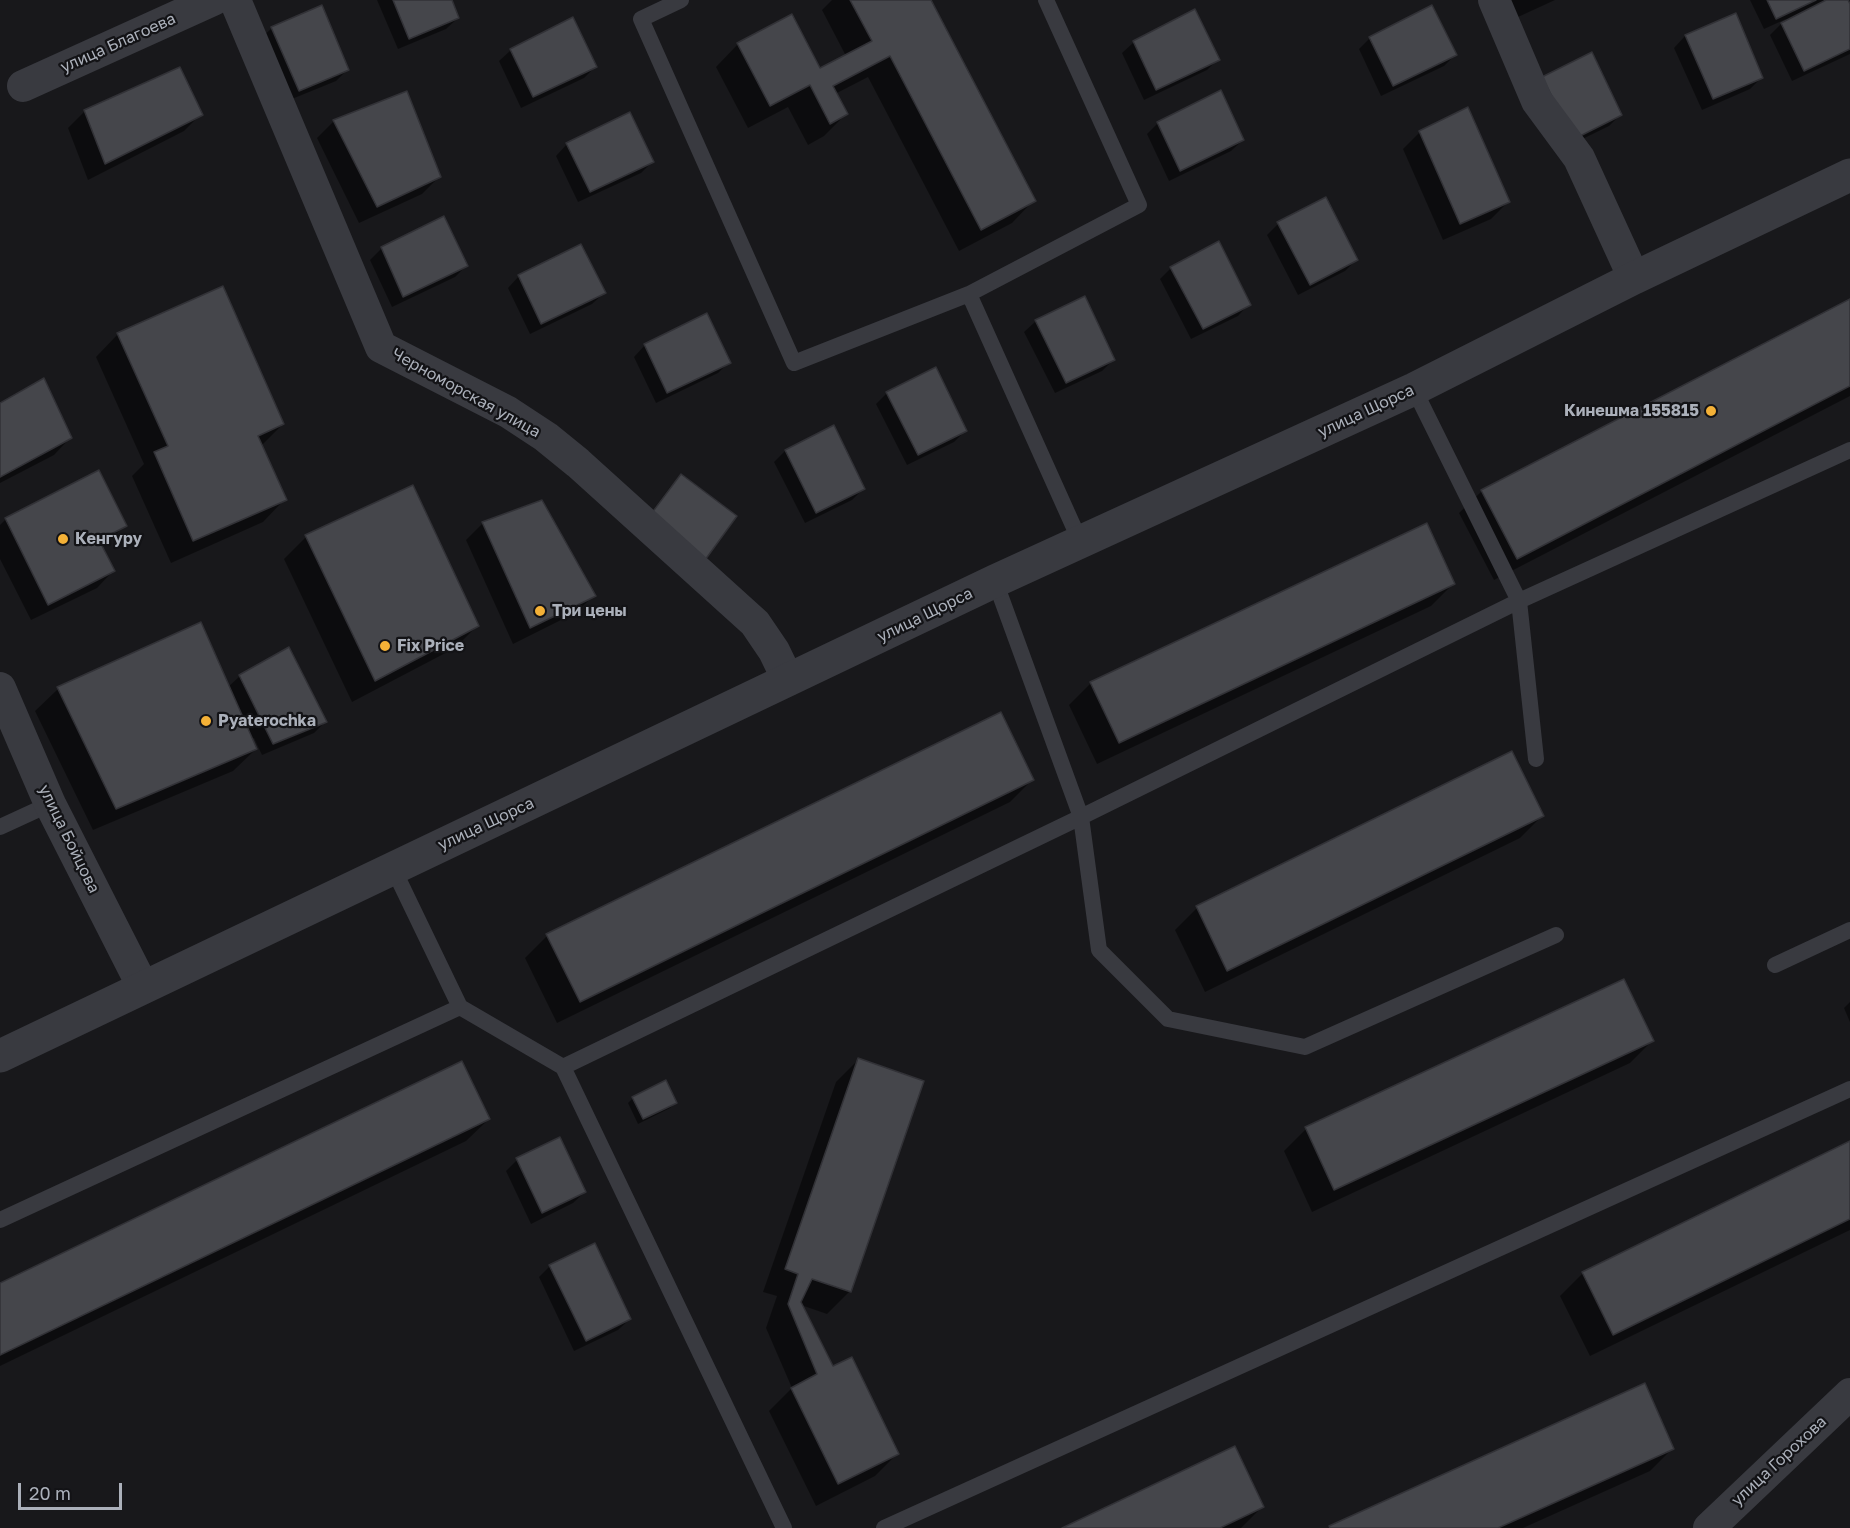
<!DOCTYPE html>
<meta charset="utf-8">
<style>
body{margin:0}
#map{position:relative;width:1850px;height:1528px;overflow:hidden;background:#18181b;font-family:"Golos Text",sans-serif}
canvas{display:block}
.scale{position:absolute;left:18px;top:1483px;width:104px;height:27px;box-sizing:border-box;border:3px solid #abb0ba;border-top:0;padding-left:8px;font-size:18px;line-height:21px;white-space:nowrap;color:#abb0ba;-webkit-text-stroke:4px #131316;paint-order:stroke}
</style>
<div id="map">
<canvas width="1850" height="1528"></canvas>
<div class="scale">20 m</div>
</div>
<script>
const context = document.querySelector('canvas').getContext('2d');
context.lineJoin = 'round';
function fill(path, color) {
  context.fillStyle = color;
  context.fill(path, 'evenodd');
}
function poly(rows) {
  const path = new Path2D();
  for (const r of rows) {
    path.moveTo(r[0], r[1]);
    for (let i = 2; i < r.length; i += 2) path.lineTo(r[i], r[i + 1]);
  }
  return path;
}
function trace(path, color, width, dash) {
  context.strokeStyle = color;
  context.lineWidth = width;
  context.lineCap = dash ? 'butt' : 'round';
  context.setLineDash(dash || []);
  context.stroke(path);
}
function label(font, color, halo, rows, align = 'center') {
  context.font = font + ' "Golos Text",sans-serif';
  context.lineWidth = 4.5;
  context.setLineDash([]);
  context.textBaseline = 'middle';
  context.strokeStyle = halo;
  context.fillStyle = color;
  for (const [text, x, y, turn = 0] of rows) {
    context.save();
    context.translate(x, y);
    context.rotate((+turn || 0) * Math.PI / 180);
    context.textAlign = isNaN(turn) ? turn : align;
    if (halo) context.strokeText(text, 0, 0);
    context.fillText(text, 0, 0);
    context.restore();
  }
}
fill(poly([
 [377,0,450,0,458,18,446,29,398,49],
 [832,0,929,0,1034,200,1012,223,959,251,868,77,835,94,846,114,824,136,808,145,788,107,748,128,716,67,738,44,820,70,846,56,822,10],
 [1510,0,1555,0,1518,17],
 [1750,0,1846,0,1850,8,1850,54,1792,81,1770,35,1786,19,1764,29],
 [1195,12,1218,59,1207,70,1144,100,1122,53,1134,42],
 [1735,15,1761,78,1750,89,1702,110,1674,48,1685,36],
 [272,28,347,70,336,81,287,101,260,39],
 [1370,38,1455,55,1444,66,1381,96,1359,49],
 [511,50,595,67,584,78,521,108,499,61],
 [1532,89,1620,115,1609,126,1562,149],
 [85,111,201,114,184,131,88,180,68,128],
 [334,121,439,177,422,194,359,223,317,138],
 [1158,123,1243,140,1231,151,1169,181,1147,134],
 [1420,132,1508,202,1491,219,1443,240,1403,149],
 [567,144,652,162,641,173,578,202,556,156],
 [443,218,466,266,455,277,392,307,370,260,381,249],
 [1278,224,1356,260,1345,271,1298,295,1267,235],
 [1171,268,1249,304,1238,316,1191,339,1160,279],
 [519,276,604,293,592,304,530,334,508,288],
 [1850,301,1850,396,1494,580,1459,513,1482,491],
 [1036,321,1113,360,1102,371,1055,393,1024,332],
 [118,334,283,424,261,446,285,499,263,522,171,563,132,476,144,464,96,357],
 [645,345,729,362,718,373,656,403,634,357],
 [887,393,965,431,954,442,907,465,876,404],
 [0,405,70,438,54,455,0,483],
 [785,451,863,489,852,500,805,523,774,462],
 [681,476,735,517,638,530,670,487],
 [6,519,125,525,108,542,101,546,113,571,97,588,31,620,0,559,0,525],
 [483,523,594,595,577,612,513,644,466,540],
 [306,537,477,626,455,648,352,702,284,559],
 [1453,584,1431,606,1097,764,1069,705,1091,683],
 [200,624,228,687,240,676,325,722,314,733,262,755,254,738,251,739,256,749,233,771,93,830,35,711,58,689],
 [1032,780,1010,802,557,1023,525,958,547,936],
 [1542,816,1520,838,1205,992,1175,930,1197,908],
 [1850,1002,1850,1022,1844,1008],
 [1652,1041,1630,1063,1312,1212,1284,1151,1306,1129],
 [858,1060,850,1291,827,1314,801,1305,832,1368,897,1454,875,1476,816,1506,769,1411,792,1388,766,1328,777,1296,763,1292,836,1082],
 [633,1098,675,1103,670,1108,638,1124,628,1103],
 [489,1119,466,1141,0,1366,0,1285],
 [1850,1143,1850,1230,1590,1356,1560,1296,1583,1273],
 [517,1160,585,1192,573,1203,531,1224,506,1171],
 [550,1266,630,1319,618,1330,574,1351,539,1277],
 [1673,1448,1650,1471,1523,1528,1329,1528],
 [1262,1507,1241,1528,1066,1528]
]), '#0007');
const building = poly([
 [393,0,452,0,459,18,409,39,393,0],
 [850,0,931,0,1036,201,981,230,890,56,833,86,848,114,830,124,810,85,770,106,737,43,792,14,820,68,872,41,850,0],
 [1767,0,1816,0,1776,19,1767,0],
 [1826,0,1848,0,1850,4,1850,49,1804,71,1781,23,1826,0],
 [322,5,349,70,299,91,271,27,322,5],
 [1432,5,1457,55,1393,86,1369,37,1432,5],
 [1195,9,1220,60,1156,90,1133,41,1195,9],
 [1736,13,1763,78,1713,99,1685,35,1736,13],
 [573,17,597,67,533,97,510,49,573,17],
 [1592,52,1622,115,1574,139,1542,77,1592,52],
 [180,67,203,115,105,164,84,110,180,67],
 [1221,90,1244,140,1180,171,1157,122,1221,90],
 [407,91,441,177,377,207,333,120,407,91],
 [1468,107,1510,202,1460,224,1419,131,1468,107],
 [630,112,654,162,590,192,566,143,630,112],
 [1326,197,1358,260,1310,285,1277,222,1326,197],
 [444,216,468,266,403,297,381,247,444,216],
 [1219,241,1251,305,1203,329,1170,267,1219,241],
 [581,244,606,293,541,324,518,275,581,244],
 [223,286,284,424,258,436,287,500,193,541,154,452,168,446,117,333,223,286],
 [1085,296,1115,360,1066,383,1035,320,1085,296],
 [1850,299,1850,386,1517,559,1481,490,1850,299],
 [707,313,731,363,667,393,644,344,707,313],
 [936,367,967,431,918,455,886,392,936,367],
 [44,378,72,438,0,477,0,403,44,378],
 [834,425,865,489,816,513,785,450,834,425],
 [99,470,127,526,99,540,115,571,48,605,5,518,99,470],
 [681,474,737,516,705,560,648,518,681,474],
 [413,485,479,626,375,681,305,535,413,485],
 [542,500,596,596,530,628,482,522,542,500],
 [1427,523,1455,584,1119,743,1090,682,1427,523],
 [201,622,257,749,116,809,57,687,201,622],
 [289,647,327,722,273,744,239,675,289,647],
 [1001,712,1034,780,580,1002,546,934,1001,712],
 [1512,751,1544,816,1227,971,1196,906,1512,751],
 [1624,979,1654,1041,1334,1190,1305,1127,1624,979],
 [858,1058,924,1081,851,1292,812,1279,801,1302,833,1366,852,1357,899,1454,838,1484,791,1388,817,1374,788,1304,798,1274,785,1269,858,1058],
 [462,1061,490,1119,0,1355,0,1283,462,1061],
 [666,1080,677,1103,643,1119,632,1097,666,1080],
 [560,1137,586,1192,542,1213,516,1158,560,1137],
 [1850,1141,1850,1219,1613,1335,1582,1272,1850,1141],
 [595,1243,631,1319,586,1341,549,1265,595,1243],
 [1645,1383,1674,1449,1498,1528,1330,1528,1329,1526,1645,1383],
 [1235,1446,1264,1507,1220,1528,1062,1528,1235,1446]
]);
fill(building, '#45464b');
trace(building, '#323237', 1.5);
trace(poly([
 [681,0,641,19,794,363,969,294],
 [1046,0,1139,205,969,294,1080,541],
 [1414,389,1519,601,1536,759],
 [995,581,1081,817,1099,950,1168,1019,1305,1047,1556,935],
 [0,827,50,804],
 [1775,965,1850,930],
 [460,1007,563,1067,784,1528],
 [563,1067,1081,817,1519,601,1850,450],
 [0,1220,460,1007,393,868],
 [884,1528,1850,1089]
]), '#393a40', 16);
trace(poly([
 [235,0,381,347,508,412,546,437,578,463,755,623,774,651,788,680],
 [1494,0,1537,101,1579,158,1634,278],
 [23,86,213,0],
 [0,688,50,804,143,987],
 [1709,1528,1850,1394]
]), '#393a40', 32);
trace(poly([
 [0,1056,995,581,1414,389,1634,278,1850,175]
]), '#393a40', 33);
for (const [x, y, r, color] of [
 [1711,411,6,"#f4b137"],
 [63,539,6,"#f4b137"],
 [540,611,6,"#f4b137"],
 [385,646,6,"#f4b137"],
 [206,721,6,"#f4b137"]
]) {
  const dot = new Path2D();
  dot.arc(x, y, r, 0, 2 * Math.PI);
  context.fillStyle = color;
  context.fill(dot);
  trace(dot, '#131316', 2);
}
label('16px', '#abb0ba', '#131316', [
 ["улица Благоева",118,43,-24],
 ["Черноморская улица",466,393,29],
 ["улица Щорса",1366,411,-25],
 ["улица Щорса",925,615,-26],
 ["улица Щорса",486,824,-25],
 ["улица Бойцова",69,839,64],
 ["улица Горохова",1779,1461,-43]
]);
label('bold 16px', '#abb0ba', '#131316', [
 ["Кинешма 155815",1699,411,"right"],
 ["Кенгуру",75,539],
 ["Три цены",552,611],
 ["Fix Price",397,646],
 ["Pyaterochka",218,721]
], 'left');
</script>
